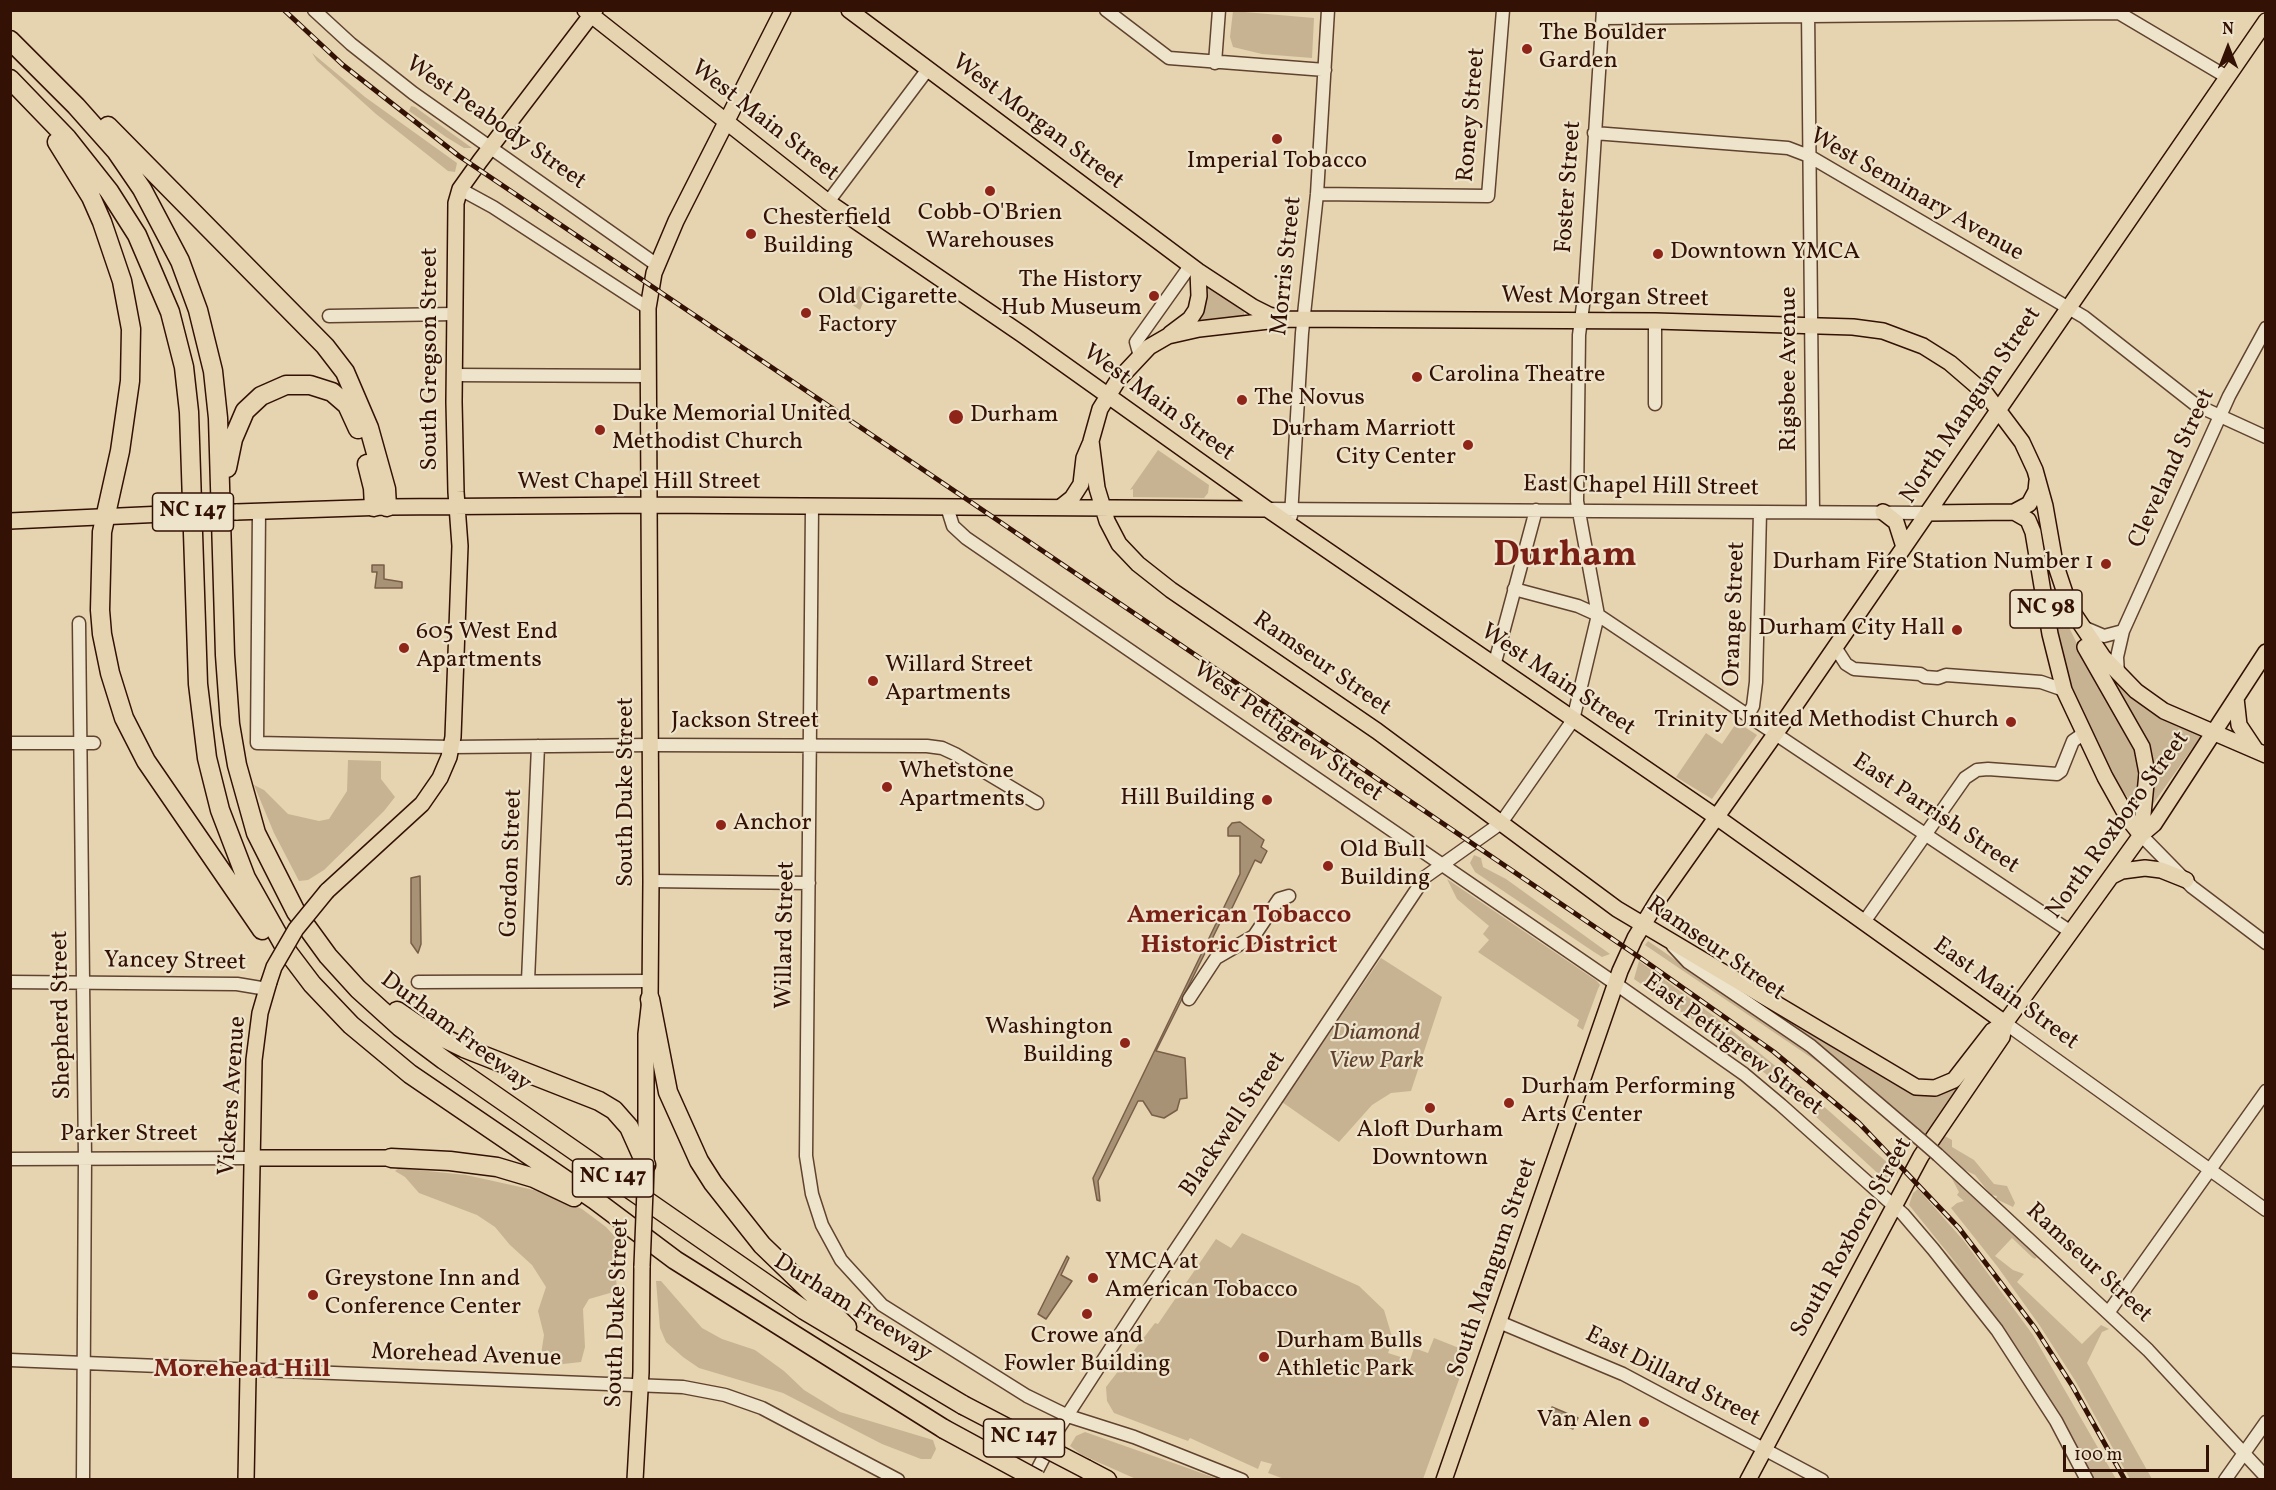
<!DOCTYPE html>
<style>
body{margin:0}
#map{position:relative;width:2276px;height:1490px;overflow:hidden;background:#e5d4af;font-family:Vollkorn,serif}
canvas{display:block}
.frame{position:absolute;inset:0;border:12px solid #331104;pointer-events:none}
.north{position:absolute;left:2198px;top:18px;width:60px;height:60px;-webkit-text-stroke:4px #eee3cb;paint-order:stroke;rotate:0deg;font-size:16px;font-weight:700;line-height:24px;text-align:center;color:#331104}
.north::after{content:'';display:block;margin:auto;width:21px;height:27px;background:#331104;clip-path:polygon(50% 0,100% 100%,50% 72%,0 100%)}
.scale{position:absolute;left:2063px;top:1445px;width:146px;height:27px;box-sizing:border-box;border:3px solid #331104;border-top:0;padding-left:8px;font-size:18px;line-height:21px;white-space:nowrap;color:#331104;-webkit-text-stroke:4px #eee3cb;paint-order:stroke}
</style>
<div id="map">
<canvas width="2276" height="1490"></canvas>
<div class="frame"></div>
<div class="north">N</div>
<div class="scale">100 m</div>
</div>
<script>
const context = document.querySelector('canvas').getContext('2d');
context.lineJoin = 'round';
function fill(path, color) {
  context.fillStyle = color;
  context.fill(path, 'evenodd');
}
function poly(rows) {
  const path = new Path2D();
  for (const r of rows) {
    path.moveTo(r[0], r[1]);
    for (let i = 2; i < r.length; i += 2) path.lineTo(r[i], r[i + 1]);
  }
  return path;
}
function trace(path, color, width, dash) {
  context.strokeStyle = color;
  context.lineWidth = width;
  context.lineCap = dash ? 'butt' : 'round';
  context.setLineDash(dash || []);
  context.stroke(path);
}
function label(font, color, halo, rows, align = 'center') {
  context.font = font + ' Vollkorn,serif';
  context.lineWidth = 4.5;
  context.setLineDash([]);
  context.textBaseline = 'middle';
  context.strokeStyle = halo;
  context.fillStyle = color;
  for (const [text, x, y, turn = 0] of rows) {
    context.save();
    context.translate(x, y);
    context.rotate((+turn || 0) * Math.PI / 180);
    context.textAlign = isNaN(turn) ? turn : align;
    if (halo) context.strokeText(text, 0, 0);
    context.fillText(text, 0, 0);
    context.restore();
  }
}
fill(poly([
 [1233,11,1314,18,1312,58,1262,54,1233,47,1230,37],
 [312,53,365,97,457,163,455,172,448,171,376,114,317,61],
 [411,106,415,107,472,148,464,148,446,137,409,111],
 [1205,284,1244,312,1244,316,1196,323],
 [859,286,868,291,860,310,848,302],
 [1158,450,1209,485,1208,493,1204,498,1133,497,1133,489,1130,490],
 [2049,585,2078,646,2130,734,2141,765,2138,803,2128,798,2119,786,2070,687,2060,653],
 [2102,663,2201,736,2153,804,2153,775],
 [1737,722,1757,735,1712,799,1676,777,1706,733,1722,744],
 [348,760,381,761,381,779,395,797,384,811,324,870,308,880,299,881,274,833,254,785,264,790,288,814,319,821,329,819,347,791],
 [1474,855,1481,858,1483,867,1506,879,1610,954,1602,957,1594,952,1475,872,1470,863],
 [1447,879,1597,981,1600,985,1598,989,1583,1030,1577,1026,1579,1020,1478,952,1489,940,1483,934,1489,926,1457,899],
 [1648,941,1802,1047,1843,1078,1912,1141,1831,1071,1645,945],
 [1381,958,1442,997,1411,1091,1391,1093,1372,1105,1339,1142,1282,1102],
 [1639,961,1718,1019,1812,1096,1898,1172,1894,1178,1884,1179,1787,1090,1716,1036,1634,979],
 [1778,1014,1914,1093,1923,1095,1932,1095,1995,1038,1925,1135,1851,1070],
 [1943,1135,1952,1140,1952,1147,1974,1160,1994,1184,2007,1186,2015,1203,2013,1207,1996,1199,1997,1196,1991,1195,1975,1175,1963,1169,1936,1145],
 [399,1168,466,1175,543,1192,582,1209,606,1227,617,1239,618,1248,614,1261,617,1288,610,1293,589,1299,583,1309,585,1347,581,1362,545,1366,540,1361,544,1335,538,1311,546,1287,532,1265,510,1245,495,1227,477,1215,419,1193,405,1177,395,1171],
 [1951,1177,2037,1257,2035,1259,2032,1257,2012,1238,1995,1256,2013,1270,2024,1274,2017,1282,2082,1344,2101,1325,2109,1329,2102,1332,2087,1363,2152,1479,2130,1479,2076,1382,2040,1326,1997,1266,1951,1208,1957,1203,1964,1201,1957,1195,1959,1192],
 [1918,1189,1964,1241,2033,1335,2116,1479,2093,1479,2027,1362,1989,1309,1907,1209,1964,1273,1909,1205,1913,1193],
 [1242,1233,1359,1286,1384,1310,1393,1340,1388,1353,1410,1360,1414,1348,1428,1353,1434,1338,1469,1352,1423,1479,1284,1479,1268,1473,1272,1464,1261,1461,1258,1469,1190,1438,1188,1441,1114,1413,1107,1401,1106,1387,1155,1323,1158,1324,1216,1239,1231,1248],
 [656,1281,661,1281,702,1328,722,1339,755,1350,784,1371,804,1390,840,1412,933,1440,936,1449,931,1459,921,1459,882,1444,783,1393,699,1368,683,1357,666,1342,660,1328],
 [1085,1432,1179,1465,1218,1479,1136,1479,1082,1455,1070,1446,1076,1436]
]), '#c7b392');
const water = poly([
 [372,565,384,565,384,579,402,582,402,588,375,588,377,572,372,572,372,565],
 [1240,822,1264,840,1261,847,1267,851,1261,863,1255,860,1232,908,1227,916,1224,915,1156,1051,1185,1058,1187,1098,1180,1099,1177,1110,1164,1118,1152,1115,1143,1101,1138,1101,1098,1181,1100,1201,1097,1200,1093,1178,1240,874,1240,836,1228,836,1228,828,1232,823,1240,822],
 [420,876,421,944,418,953,411,943,411,878,420,876],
 [1067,1256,1069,1258,1061,1275,1072,1281,1046,1319,1038,1314,1067,1256],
 [1552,1407,1578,1418,1573,1429,1548,1418,1552,1407]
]);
fill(water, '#a89275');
trace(water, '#795e48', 1.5);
const minor = poly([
 [314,10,351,44,413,93,657,265],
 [1106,10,1169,58,1325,70],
 [1808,10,1813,512],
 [1603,18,2119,13,2227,77],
 [1215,63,1219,10],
 [1594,133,1788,148,1809,156,2084,317,2196,405,2266,437],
 [460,189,493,207,648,308],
 [1317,194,1488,196,1503,10],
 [828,202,928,69],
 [329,316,454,314],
 [1140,356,1136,342,1190,266],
 [454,375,648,376],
 [1655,404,1655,321],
 [812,507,806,1156,812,1194,822,1225,841,1260,882,1305,1027,1396,1068,1416,1134,1437,1242,1480],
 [947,507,953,526,966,538,1616,984,1744,1074,1781,1105,1903,1214,1933,1249,1997,1330,2056,1421,2087,1480],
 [1267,509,1928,513],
 [259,511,257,743,451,747,651,745,927,746,942,748,955,754,1037,803],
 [1291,516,1302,333,1317,194,1328,10],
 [1514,589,1578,606,1598,615,2071,932],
 [79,623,85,1159,83,1480],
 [2085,628,2104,636,2123,631],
 [1835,647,1846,664,1854,669,1920,674,1925,677,1938,678,1946,675,2041,682,2064,690],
 [1494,666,1536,510],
 [2118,674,2117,657,2123,631,2229,396,2266,328],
 [1748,715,1753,706,1756,682,1760,512],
 [10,743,94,743],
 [2141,835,2192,887,2266,943],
 [651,881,809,883],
 [1864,922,1965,778,1977,770,1988,769,2057,774,2061,771,2073,741,2083,734],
 [1673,946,1688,962,1811,1046,1915,1135],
 [528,981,538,746],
 [10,982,237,984,267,989],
 [418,982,650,981],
 [1189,999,1216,958,1254,936,1279,899,1289,896],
 [2005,1023,2266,1210],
 [1938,1155,2148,1350,2266,1477],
 [10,1159,252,1158],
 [2108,1313,2266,1091],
 [1499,1322,1623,1374,1822,1480],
 [10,1360,683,1387,725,1395,762,1408,898,1480],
 [1032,1480,1059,1428,1152,1285,1425,877,1501,823,1573,720,1598,615,1577,501,1579,335,1585,290,1603,10],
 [2225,1480,2266,1422]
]);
const major = poly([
 [585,10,828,202,1023,335,1267,509,1725,823,2005,1023],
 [849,10,1198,271,1253,307,1269,315,1286,319,1655,321,1853,327,1883,331,1923,346,1950,363,1986,394,2022,442,2035,470,2045,506,2055,563,2070,608,2103,657,2136,691,2164,711,2266,755],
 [1286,319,1199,329,1168,336,1149,347,1118,380,1100,409,1091,441,1097,488,1107,521,1119,544,1138,564,1171,590,1377,731,1617,909,1916,1087,1935,1088,1954,1080,1992,1031,2005,1023,2141,835,2154,824,2266,652],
 [1170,334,1190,319,1196,310,1199,296,1198,271],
 [1062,506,1072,498,1081,484,1084,458,1090,444],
 [236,512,387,507,649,505,1267,509],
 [1883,512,1896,522,1904,547],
 [2014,512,2029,504,2036,491,2037,481],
 [1928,513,2014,512,2028,520,2033,532,2050,634,2064,690,2105,777,2129,820,2141,835],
 [10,521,164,514],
 [2085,647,2142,747,2147,773,2141,835],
 [2236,698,2239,725,2255,749],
 [2112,876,2122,871,2145,868,2161,870,2186,880],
 [327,891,422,804,440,778,449,757,453,737,460,546,456,492,454,402,456,203,460,189,480,161,595,10],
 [252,1158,391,1158],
 [646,1165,646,1034,650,999,651,881,648,308,654,273,676,221,783,10],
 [246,1480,254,1060,260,1013,269,982],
 [635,1480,641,1372,642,1266],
 [1444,1480,1620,971,1635,938,1660,897,1783,723,2266,21],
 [1748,1480,1921,1156,2002,1037,2005,1023]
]);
const highway = poly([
 [10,40,76,106,116,151,142,189,180,261,198,310,213,371,218,418,225,655,230,724,237,765,256,833,296,912,328,956,358,989,400,1027,444,1060,804,1310,963,1405],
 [10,79,67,138,109,191,137,235,170,312,184,367,189,412,198,684,207,758,220,810,246,878,287,951,312,984,351,1025,410,1074,595,1200,675,1260,944,1429],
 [108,126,325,346,345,372,369,428,386,489,387,507],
 [57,142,91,197,102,222,122,281,131,329,130,381,120,451,102,532,100,610,102,634,110,673,124,718,146,761,262,930],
 [367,464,373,488,374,507],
 [227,468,233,439,245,411,261,396,286,385,310,385,332,392,347,405,358,429],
 [650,999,668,1092,699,1161,713,1183,762,1245,847,1327],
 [397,1011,419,1026,464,1048,599,1101,614,1110,629,1127,646,1165],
 [391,1158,450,1161,497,1167,534,1178,574,1197],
 [1086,1469,1107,1480]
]);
trace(minor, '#60422f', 15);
trace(major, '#331104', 18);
trace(highway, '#331104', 21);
trace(minor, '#eee3cb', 12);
trace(major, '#e5d4af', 15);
trace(highway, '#e5d4af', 18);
const rail = poly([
 [284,10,343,65,459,156,959,494,1642,959,1774,1052,1859,1123,1959,1228,2035,1328,2073,1387,2125,1480]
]);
trace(rail, '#331104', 5);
trace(rail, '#eee3cb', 3, [9]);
const minorBridge = poly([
 [1915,1135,1938,1155]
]);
const majorBridge = poly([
 [164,514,236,512],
 [269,982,274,967,296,929,327,891],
 [642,1266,646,1165]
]);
const highwayBridge = poly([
 [963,1405,1086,1469],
 [944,1429,1038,1480]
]);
trace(minorBridge, '#60422f', 15, []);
trace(majorBridge, '#331104', 18, []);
trace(highwayBridge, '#331104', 21, []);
trace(minorBridge, '#eee3cb', 12);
trace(majorBridge, '#e5d4af', 15);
trace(highwayBridge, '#e5d4af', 18);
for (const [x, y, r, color] of [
 [1527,49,6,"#8f2418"],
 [1277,139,6,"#8f2418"],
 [990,191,6,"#8f2418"],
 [751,234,6,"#8f2418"],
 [1658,254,6,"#8f2418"],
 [1154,296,6,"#8f2418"],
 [806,313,6,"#8f2418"],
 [1417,377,6,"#8f2418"],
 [1242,400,6,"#8f2418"],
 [956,417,8,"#8f2418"],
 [600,430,6,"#8f2418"],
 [1468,445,6,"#8f2418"],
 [2106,564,6,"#8f2418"],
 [1957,630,6,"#8f2418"],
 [404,648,6,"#8f2418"],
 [873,681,6,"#8f2418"],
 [2011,722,6,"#8f2418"],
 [887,787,6,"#8f2418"],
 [1267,800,6,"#8f2418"],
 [721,825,6,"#8f2418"],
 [1328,866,6,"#8f2418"],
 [1125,1043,6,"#8f2418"],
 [1509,1103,6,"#8f2418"],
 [1430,1108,6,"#8f2418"],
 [1093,1278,6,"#8f2418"],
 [313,1295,6,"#8f2418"],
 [1087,1314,6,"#8f2418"],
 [1264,1357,6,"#8f2418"],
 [1644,1422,6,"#8f2418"]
]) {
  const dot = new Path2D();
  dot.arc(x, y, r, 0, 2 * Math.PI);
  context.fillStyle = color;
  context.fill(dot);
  trace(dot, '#eee3cb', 2);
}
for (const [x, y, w] of [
 [193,512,81],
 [2046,609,72],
 [613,1178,81],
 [1024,1438,81]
]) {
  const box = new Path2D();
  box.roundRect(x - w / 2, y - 19, w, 38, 4.5);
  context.fillStyle = '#eee3cb';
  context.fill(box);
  trace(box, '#331104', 1.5);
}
label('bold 22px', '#331104', null, [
 ["NC 147",193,512],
 ["NC 98",2046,609],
 ["NC 147",613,1178],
 ["NC 147",1024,1438]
]);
label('24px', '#331104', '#eee3cb', [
 ["The Boulder",1539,35],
 ["Garden",1539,63],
 ["Imperial Tobacco",1277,163,"center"],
 ["Cobb-O'Brien",990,215,"center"],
 ["Warehouses",990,243,"center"],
 ["Chesterfield",763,220],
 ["Building",763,248],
 ["Downtown YMCA",1670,254],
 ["The History",1142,282,"right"],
 ["Hub Museum",1142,310,"right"],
 ["Old Cigarette",818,299],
 ["Factory",818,327],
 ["Carolina Theatre",1429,377],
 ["The Novus",1254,400],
 ["Duke Memorial United",612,416],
 ["Methodist Church",612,444],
 ["Durham",970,417],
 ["Durham Marriott",1456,431,"right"],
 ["City Center",1456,459,"right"],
 ["Durham Fire Station Number 1",2094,564,"right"],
 ["Durham City Hall",1945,630,"right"],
 ["605 West End",416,634],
 ["Apartments",416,662],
 ["Willard Street",885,667],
 ["Apartments",885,695],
 ["Trinity United Methodist Church",1999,722,"right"],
 ["Whetstone",899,773],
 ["Apartments",899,801],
 ["Hill Building",1255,800,"right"],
 ["Anchor",733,825],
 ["Old Bull",1340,852],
 ["Building",1340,880],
 ["Washington",1113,1029,"right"],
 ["Building",1113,1057,"right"],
 ["Durham Performing",1521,1089],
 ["Arts Center",1521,1117],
 ["Aloft Durham",1430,1132,"center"],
 ["Downtown",1430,1160,"center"],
 ["YMCA at",1105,1264],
 ["American Tobacco",1105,1292],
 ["Greystone Inn and",325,1281],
 ["Conference Center",325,1309],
 ["Crowe and",1087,1338,"center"],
 ["Fowler Building",1087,1366,"center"],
 ["Durham Bulls",1276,1343],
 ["Athletic Park",1276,1371],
 ["Van Alen",1632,1422,"right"]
], 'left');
label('24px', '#331104', '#eee3cb', [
 ["Roney Street",1473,115,-85],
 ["West Main Street",764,122,38],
 ["West Morgan Street",1037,123,37],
 ["West Peabody Street",495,124,35],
 ["Foster Street",1570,187,-86],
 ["West Seminary Avenue",1916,196,30],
 ["Morris Street",1288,266,-84],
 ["West Morgan Street",1605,299,1],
 ["South Gregson Street",432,359,-90],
 ["Rigsbee Avenue",1791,369,-90],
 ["West Main Street",1158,404,36],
 ["North Mangum Street",1972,406,-56],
 ["Cleveland Street",2173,469,-65],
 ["West Chapel Hill Street",639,484],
 ["East Chapel Hill Street",1641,488,1],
 ["Orange Street",1736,614,-88],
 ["Ramseur Street",1321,665,35],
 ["West Main Street",1557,681,34],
 ["Jackson Street",745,723],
 ["West Pettigrew Street",1287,733,35],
 ["South Duke Street",628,792,-90],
 ["East Parrish Street",1935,815,34],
 ["North Roxboro Street",2119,826,-54],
 ["Gordon Street",513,863,-88],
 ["Willard Street",787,935,-89],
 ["Ramseur Street",1715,950,35],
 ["Yancey Street",175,963,1],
 ["East Main Street",2005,995,36],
 ["Shepherd Street",63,1015,-91],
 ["Durham Freeway",455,1033,37],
 ["East Pettigrew Street",1732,1046,37],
 ["Vickers Avenue",234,1096,-86],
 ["Blackwell Street",1234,1125,-56],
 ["Parker Street",129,1136],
 ["South Roxboro Street",1853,1238,-61],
 ["Ramseur Street",2088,1264,43],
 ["South Mangum Street",1494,1268,-71],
 ["Durham Freeway",852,1309,32],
 ["South Duke Street",619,1313,-88],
 ["Morehead Avenue",466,1357,2],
 ["East Dillard Street",1672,1378,27]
]);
label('italic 24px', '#5f422f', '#eee3cb', [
 ["Diamond",1376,1035],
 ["View Park",1376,1063]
]);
label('bold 26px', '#7a1f14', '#eee3cb', [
 ["American Tobacco",1239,917],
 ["Historic District",1239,947],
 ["Morehead Hill",242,1371]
]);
label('bold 36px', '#7a1f14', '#eee3cb', [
 ["Durham",1565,558]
]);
</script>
